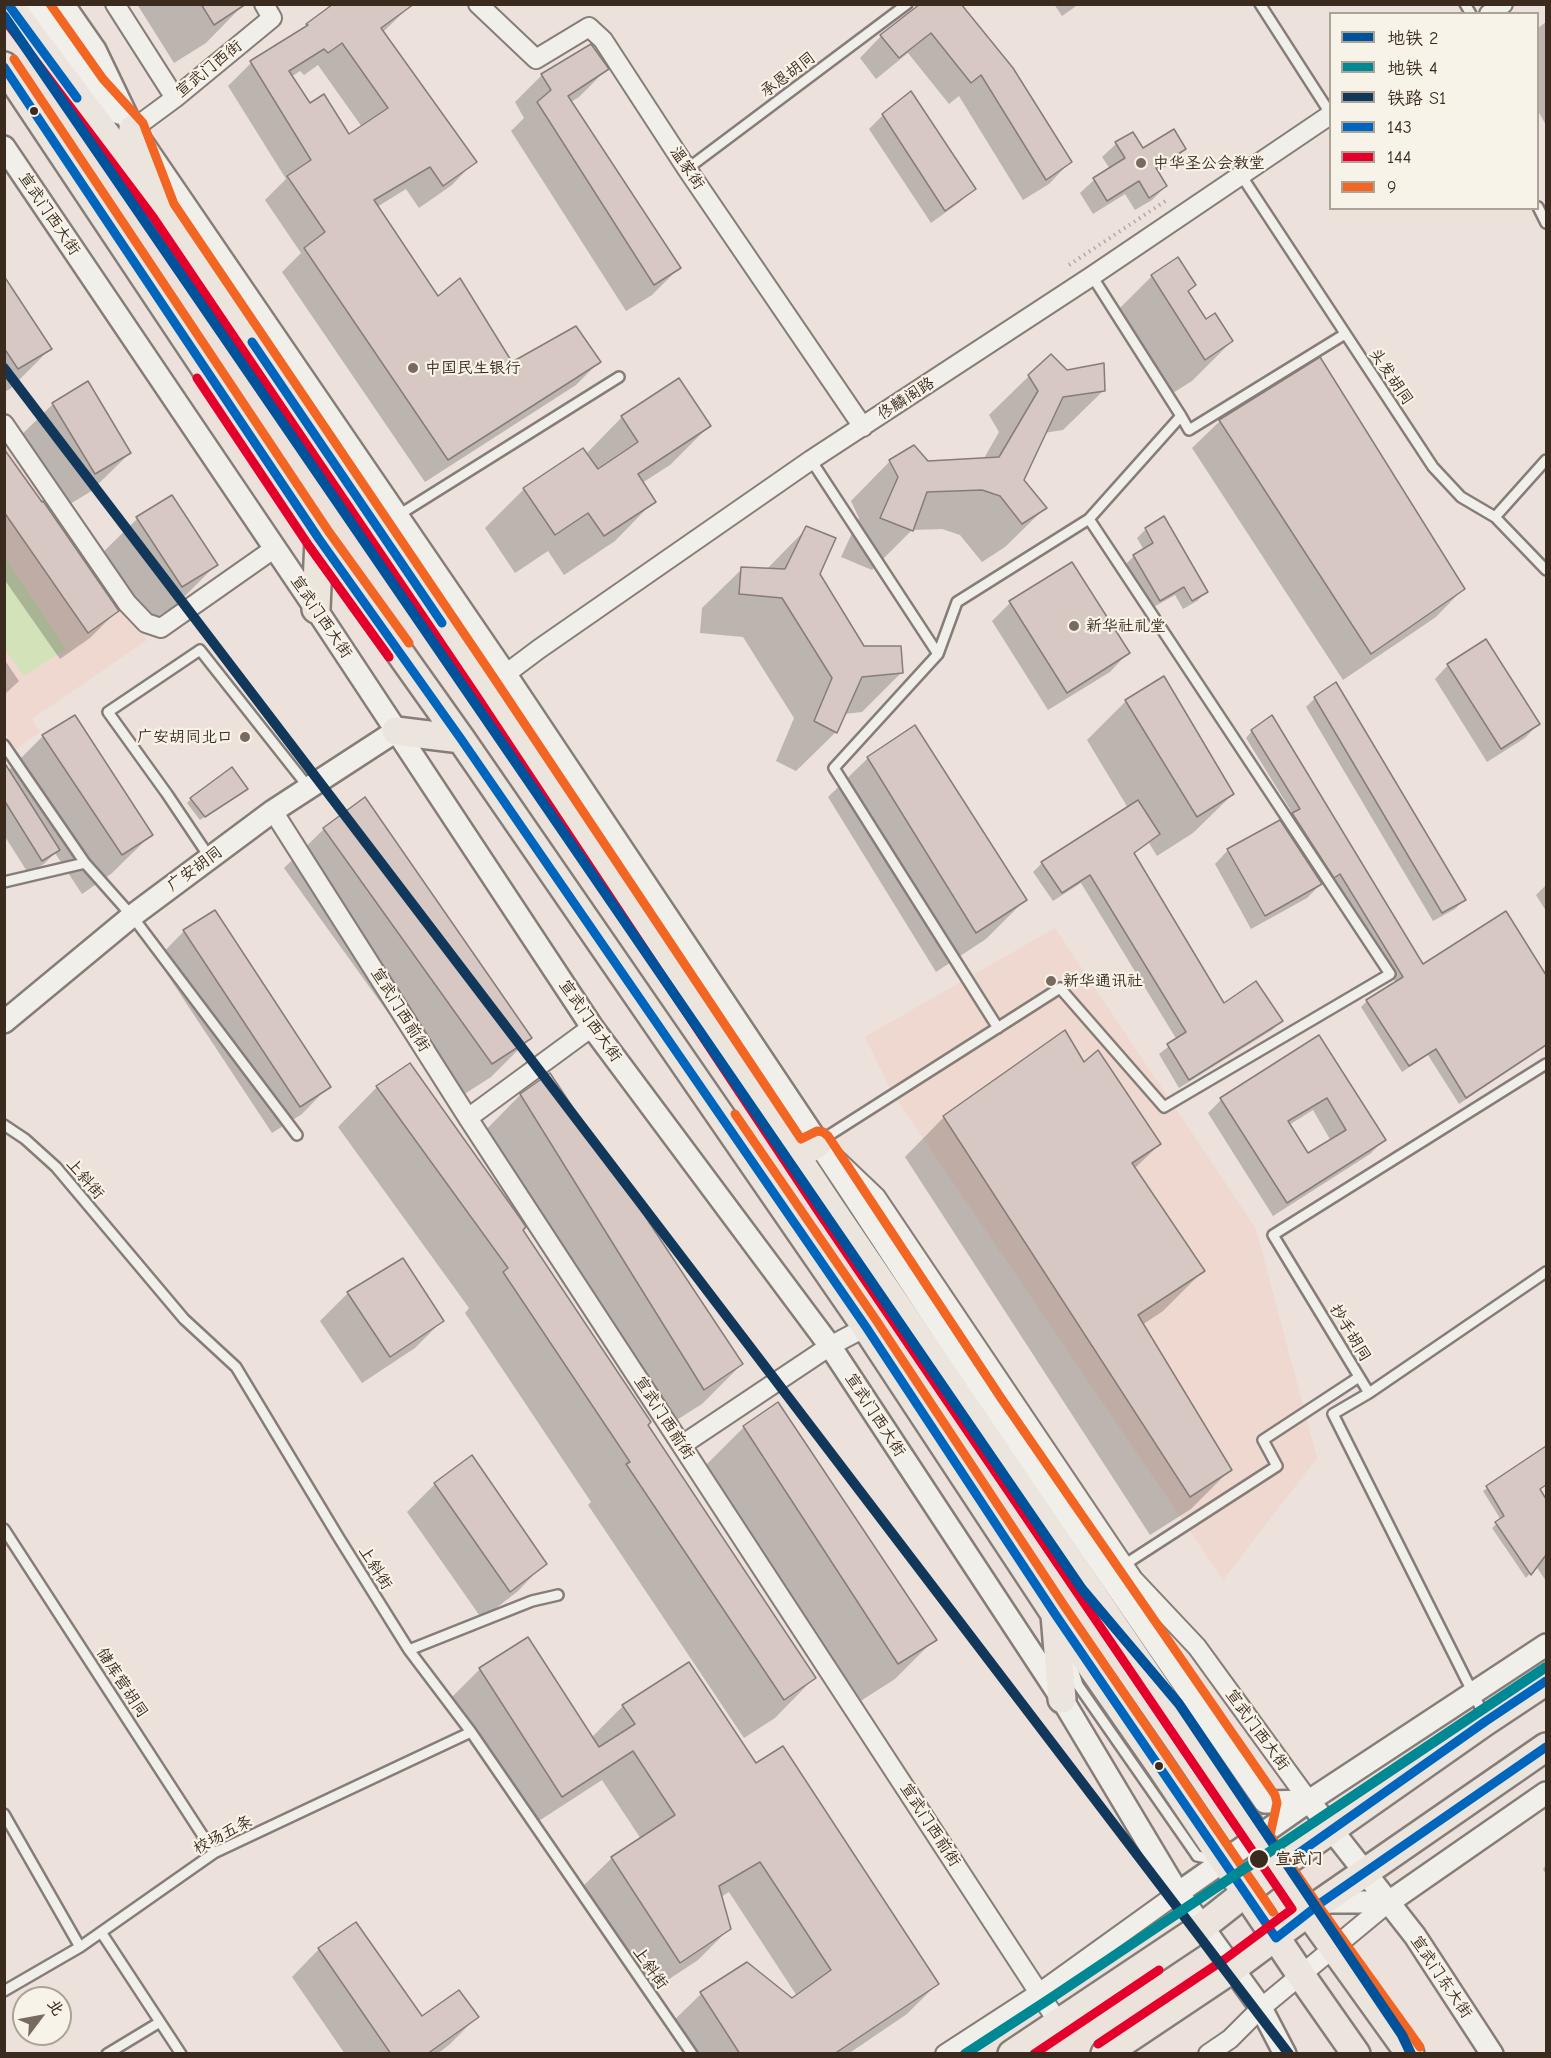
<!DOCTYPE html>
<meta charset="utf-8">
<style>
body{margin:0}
#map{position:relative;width:1551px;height:2058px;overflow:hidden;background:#ece1db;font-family:"Comic Neue","LXGW WenKai TC",sans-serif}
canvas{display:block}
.frame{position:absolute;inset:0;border:6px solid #3b2a1e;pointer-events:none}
.legend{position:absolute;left:1329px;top:12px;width:210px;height:198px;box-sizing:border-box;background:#f7f3e8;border:2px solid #aca397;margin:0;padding:8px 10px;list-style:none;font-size:18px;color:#3b2a1e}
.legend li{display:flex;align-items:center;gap:12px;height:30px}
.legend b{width:30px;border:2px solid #aca397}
.north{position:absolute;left:12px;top:1986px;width:60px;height:60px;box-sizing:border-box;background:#f7f3e8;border:2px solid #aca397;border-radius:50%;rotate:58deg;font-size:16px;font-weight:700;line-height:24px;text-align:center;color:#3b2a1e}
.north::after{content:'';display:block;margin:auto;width:21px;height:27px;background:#796a60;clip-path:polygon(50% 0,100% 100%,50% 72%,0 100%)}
</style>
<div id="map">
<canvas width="1551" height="2058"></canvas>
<div class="frame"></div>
<ul class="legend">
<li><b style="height:8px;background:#00529b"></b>地铁 2</li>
<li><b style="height:8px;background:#008994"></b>地铁 4</li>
<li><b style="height:8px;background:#11385b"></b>铁路 S1</li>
<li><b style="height:8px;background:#0065bd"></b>143</li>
<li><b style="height:8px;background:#e4002b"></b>144</li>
<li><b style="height:8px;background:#f26522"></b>9</li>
</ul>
<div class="north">北</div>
</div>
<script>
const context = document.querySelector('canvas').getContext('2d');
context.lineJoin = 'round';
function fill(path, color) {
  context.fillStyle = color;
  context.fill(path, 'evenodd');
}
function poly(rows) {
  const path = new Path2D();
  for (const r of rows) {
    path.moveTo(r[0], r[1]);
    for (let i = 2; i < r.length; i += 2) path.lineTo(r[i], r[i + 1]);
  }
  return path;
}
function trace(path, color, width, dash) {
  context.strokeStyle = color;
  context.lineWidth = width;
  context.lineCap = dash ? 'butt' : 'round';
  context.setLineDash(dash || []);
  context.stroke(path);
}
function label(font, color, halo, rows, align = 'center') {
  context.font = font + ' "Comic Neue","LXGW WenKai TC",sans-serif';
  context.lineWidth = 4.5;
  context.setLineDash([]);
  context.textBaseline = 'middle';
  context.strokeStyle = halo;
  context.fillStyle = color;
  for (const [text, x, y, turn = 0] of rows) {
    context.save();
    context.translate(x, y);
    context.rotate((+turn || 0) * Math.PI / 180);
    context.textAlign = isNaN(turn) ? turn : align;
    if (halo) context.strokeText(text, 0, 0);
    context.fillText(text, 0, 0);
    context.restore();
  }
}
fill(poly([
 [4,430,147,640,32,719,40,732,16,749,4,732],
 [1055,928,1256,1229,1317,1458,1223,1580,893,1094,865,1037]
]), '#eed8cf');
fill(poly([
 [5,558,66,649,24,676,5,649]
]), '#d2e2b9');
fill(poly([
 [137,4,244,4,206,43,174,63],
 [336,4,410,6,383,32,475,161,452,185,419,208,406,189,377,207,438,298,511,364,599,362,576,385,425,482,282,272,301,253,265,200,286,179,228,86,251,63,300,32],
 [318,65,362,127,348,136,309,105,291,77,300,71,304,75],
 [922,4,1070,162,1049,184,1023,200,959,96,949,104,908,53,876,79,860,58,881,36],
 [1054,4,1079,4,1062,16],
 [1546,22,1546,125,1538,111,1538,28],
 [607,69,579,97,571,102,679,268,652,295,626,311,511,131,524,118,515,102,542,75],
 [911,93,974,188,960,202,931,223,869,129,883,115],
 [1116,144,1142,150,1185,149,1171,163,1157,172,1166,186,1152,200,1135,210,1125,194,1093,214,1080,193,1094,180,1110,169,1102,157],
 [1178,259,1194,285,1187,292,1205,321,1232,341,1192,381,1165,398,1112,316,1152,276],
 [4,278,50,349,10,389,4,392],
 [1067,372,1103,391,1063,430,1044,433,1022,480,1045,508,1005,547,982,562,960,535,942,529,912,530,872,570,841,557,859,518,851,501,890,461,927,463,983,460,999,432,989,415,1029,376],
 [53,404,130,453,90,492,55,513,13,443],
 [622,417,709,426,670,465,642,483,654,501,615,541,564,575,548,551,515,573,485,528,524,489,586,454],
 [1220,421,1463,589,1436,617,1343,680,1192,448],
 [4,452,117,611,90,638,60,659,4,579],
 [171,498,216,565,176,605,142,626,97,558,137,519],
 [807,528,818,574,863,647,902,672,862,712,844,714,836,732,796,771,776,761,794,718,743,637,700,633,702,608,742,569,766,570],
 [1146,529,1206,592,1197,601,1183,609,1175,595,1150,609,1125,565,1134,556,1144,550,1137,538],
 [1010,603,1128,653,1110,672,1048,710,992,621],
 [4,659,19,681,4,695],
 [1448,665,1538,724,1525,738,1487,762,1435,679],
 [1315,698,1464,900,1455,909,1433,921,1306,707],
 [1126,701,1233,794,1193,833,1157,856,1149,843,1133,854,1224,1005,1281,1021,1272,1030,1179,1088,1159,1054,1177,1040,1081,883,1053,901,1033,872,1042,863,1128,808,1087,740],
 [74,717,151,835,111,874,82,894,55,853,44,864,28,873,4,835,4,765,8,771,43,736],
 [914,727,1025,900,986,939,936,972,828,797,868,758],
 [1252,731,1423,966,1505,913,1546,977,1541,983,1546,991,1546,1046,1459,1104,1428,1055,1402,1072,1361,1007,1367,1001,1396,983,1333,880,1286,821,1293,814,1246,738],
 [246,789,200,820,187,803,191,799],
 [365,799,530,1038,491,1077,452,1102,284,868,324,829],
 [1228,850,1321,884,1307,898,1251,929,1215,864],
 [1546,885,1546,911,1536,895],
 [184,931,329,1086,302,1114,272,1133,157,959],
 [1318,1037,1384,1140,1370,1154,1273,1216,1208,1113,1221,1100],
 [1313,1110,1331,1141,1307,1155,1289,1125],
 [1083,1064,1160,1144,1134,1169,1203,1271,1163,1311,1142,1325,1230,1470,1191,1509,1150,1535,905,1157,944,1117],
 [550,1075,742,1364,702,1404,664,1428,481,1135,520,1095],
 [377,1087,522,1230,646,1425,814,1678,775,1718,744,1738,588,1505,591,1502,465,1313,469,1308,338,1127],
 [348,1293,442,1321,415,1348,362,1383,320,1321],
 [744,1427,935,1639,895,1679,859,1702,705,1466],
 [1546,1450,1546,1485,1539,1490,1546,1501,1546,1581,1536,1566,1526,1578,1492,1528,1501,1520,1483,1491],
 [472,1457,545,1563,518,1591,482,1619,407,1512,435,1484],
 [480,1669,591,1738,623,1706,755,1766,937,1984,907,2014,848,2054,689,2054,670,2024,701,1994,747,1964,792,2000,797,1996,729,1892,721,1897,729,1929,698,1960,648,1993,581,1888,612,1858,641,1839,602,1780,531,1826,449,1700],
 [1546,1865,1546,1875,1543,1869],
 [319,1949,421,2018,477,2017,449,2045,437,2054,345,2054,292,1977]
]), '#0003');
const building = poly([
 [201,4,246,4,214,25,201,4],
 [333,4,414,4,381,28,477,162,443,186,430,167,374,200,438,296,460,278,512,362,576,326,601,362,448,460,304,248,325,232,287,176,311,160,250,61,308,25,306,24,333,4],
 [342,43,388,108,349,134,324,94,310,103,289,71,324,49,328,53,342,43],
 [920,4,961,4,1013,68,1072,162,1046,180,981,75,971,83,931,33,899,58,880,35,920,4],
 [591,44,609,69,568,96,681,268,654,285,537,102,551,90,541,74,591,44],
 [911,91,976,189,945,211,882,114,911,91],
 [1174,129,1186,149,1156,168,1167,186,1149,198,1139,181,1107,201,1093,178,1125,158,1115,142,1133,132,1143,148,1174,129],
 [1178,257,1196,285,1188,291,1206,319,1215,313,1233,341,1205,360,1151,275,1178,257],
 [4,276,52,349,18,369,4,348,4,276],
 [1051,354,1067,370,1104,363,1105,391,1063,397,1024,480,1047,508,1022,524,1000,496,982,490,927,492,913,531,880,518,898,477,889,460,914,445,928,461,999,457,1038,391,1028,375,1051,354],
 [1320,357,1465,589,1371,654,1219,420,1320,357],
 [679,378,711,426,638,474,656,502,604,536,588,513,555,535,523,488,583,448,598,469,638,442,621,416,679,378],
 [88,381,131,453,95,474,52,403,88,381],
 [4,449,42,502,43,501,119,611,88,633,4,512,4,449],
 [172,495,218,565,182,587,136,517,172,495],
 [1164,516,1208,592,1192,601,1184,587,1160,601,1133,555,1153,543,1145,528,1164,516],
 [806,526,836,538,820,574,864,646,901,646,903,673,862,677,837,733,814,721,832,678,782,598,739,594,741,567,785,569,806,526],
 [1072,562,1130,653,1067,693,1009,601,1072,562],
 [1486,639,1540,724,1501,749,1447,664,1486,639],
 [1164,676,1234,794,1197,817,1125,700,1164,676],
 [1336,682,1466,900,1442,913,1314,697,1336,682],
 [75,715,153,835,122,855,42,735,75,715],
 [1272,715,1423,964,1506,911,1546,975,1546,1045,1466,1098,1436,1049,1409,1066,1366,1000,1403,977,1340,874,1334,878,1292,813,1300,809,1251,730,1272,715],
 [915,725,1027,900,976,933,867,757,915,725],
 [4,762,60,850,42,861,4,800,4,762],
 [232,767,248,789,205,817,190,798,232,767],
 [365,797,532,1038,492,1064,323,828,365,797],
 [1138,800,1160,834,1134,853,1224,1003,1256,981,1283,1021,1189,1080,1167,1044,1186,1032,1090,875,1062,893,1041,862,1138,800],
 [1280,820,1322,884,1265,916,1227,849,1280,820],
 [215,910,331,1087,300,1107,183,930,215,910],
 [1065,1030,1084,1062,1098,1050,1161,1144,1132,1163,1205,1271,1138,1315,1232,1470,1190,1497,943,1116,1065,1030],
 [1319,1035,1386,1140,1287,1203,1220,1098,1319,1035],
 [1327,1098,1346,1130,1308,1153,1288,1121,1327,1098],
 [410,1063,520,1218,526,1227,523,1230,651,1422,648,1425,816,1678,784,1700,626,1464,630,1462,503,1272,508,1268,376,1086,410,1063],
 [550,1073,743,1364,704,1390,520,1094,550,1073],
 [403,1258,444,1321,390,1357,347,1292,403,1258],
 [778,1402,937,1640,898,1664,743,1426,778,1402],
 [1546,1446,1546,1485,1540,1489,1546,1499,1546,1555,1531,1575,1495,1522,1504,1516,1486,1486,1546,1446],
 [472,1455,547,1564,510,1592,434,1483,472,1455],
 [528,1637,599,1747,635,1724,622,1705,689,1662,756,1763,783,1746,939,1984,834,2054,740,2054,700,1992,747,1962,792,1998,831,1970,760,1862,719,1886,731,1929,680,1963,611,1857,675,1815,633,1751,562,1797,479,1668,528,1637],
 [356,1922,422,2016,459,1990,479,2017,427,2054,391,2054,318,1948,356,1922]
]);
fill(building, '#d8c8c3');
trace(building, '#867d78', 1.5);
const service = poly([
 [1260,4,1330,113],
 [1465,4,1471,14],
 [687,169,907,4],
 [1241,175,1433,467,1461,497,1495,517,1546,570],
 [1538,207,1546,223],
 [1181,416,1189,430,1345,334],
 [811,460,938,654],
 [397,516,619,377],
 [1495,517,1546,460],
 [1089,519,1181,416,1092,276],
 [4,745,85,863,132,916,297,1135],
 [210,858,167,794,108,712,200,650,309,788],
 [4,882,85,863],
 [4,1125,25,1139,56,1167,184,1319,236,1367,339,1538,409,1650,471,1732,692,2054],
 [820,1141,1060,988,1164,1107,1390,974,1089,519,957,602,938,654,834,768,998,1028],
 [1369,1393,1546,1272],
 [4,1529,214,1853],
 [1124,1565,1277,1466,1263,1440,1359,1377],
 [409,1650,532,1601,558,1595],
 [1070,1659,1078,1685,1195,1853,1197,1856,1217,1860],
 [1486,1719,1333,1414,1369,1393,1273,1235,1546,1064],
 [4,1814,80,1947],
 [101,1932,181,2054],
 [4,1991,80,1947,214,1853,471,1732],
 [107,2054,160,2022]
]);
const minor = poly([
 [115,4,175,98],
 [478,4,536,59,589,27,603,40,687,169,863,427],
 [1489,14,1503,4],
 [133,129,175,98,272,18,264,4],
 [4,424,127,603,146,623,161,628,275,548],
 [495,682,539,649,811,460,1092,276,1330,115],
 [273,811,468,1118,1058,2022],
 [468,1118,592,1027],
 [834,1157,876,1197,1133,1579,1197,1647,1309,1801],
 [682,1445,830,1346,866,1327],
 [945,2054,1039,1993,1178,1893],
 [1208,2054,1230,2039,1261,2008,1389,1902]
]);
const tertiary = poly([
 [35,4,94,87,118,113],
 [63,4,95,50,133,129,506,675,851,1192,991,1405,1265,1802],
 [4,147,316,609,592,1027,830,1346,1062,1699,1178,1893,1261,2008,1285,2054],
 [4,1022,132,916,273,811,396,731],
 [1265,1802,1309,1801,1415,1936,1492,2054],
 [1178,1893,1309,1801,1546,1645],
 [1322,1902,1389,1902,1546,1793]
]);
const primary = poly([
 [8,4,163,210,486,688,830,1207,1308,1912,1410,2054],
 [4,66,319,539,461,739,866,1327,1055,1614,1159,1764,1307,1984,1356,2054],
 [133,129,153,184],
 [316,609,319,539],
 [396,731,461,739],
 [798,1156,818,1143],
 [1055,1615,1062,1699],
 [1012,2054,1202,1927,1278,1867,1486,1721,1546,1681],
 [1105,2054,1232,1969,1322,1902,1546,1747]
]);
trace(service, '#867d78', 14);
trace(minor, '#867d78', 22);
trace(tertiary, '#867d78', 26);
trace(primary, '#867d78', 32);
trace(poly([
 [1069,265,1167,200]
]), '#b0aba7', 4, [1.5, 4.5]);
trace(service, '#f1efea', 9);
trace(minor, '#f1efea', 18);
trace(tertiary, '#f1efea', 21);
trace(primary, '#ebe5dd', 27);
trace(poly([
 [8,4,77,98],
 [4,67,319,539,461,739,866,1327,1055,1614,1276,1938,1322,1902,1546,1747],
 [252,342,442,623],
 [1296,1855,1486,1721,1546,1681]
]), '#0065bd', 9);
trace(poly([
 [4,19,153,217,476,695,820,1214,1292,1909,1225,1959,1098,2044],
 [197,378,309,546,389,657],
 [1034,2054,1159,1970]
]), '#e4002b', 9);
trace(poly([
 [50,4,103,79,143,123,174,204,496,681,801,1139,817,1131,823,1132,828,1136,1001,1398,1275,1795,1277,1803,1270,1835,1318,1905,1420,2047],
 [14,59,329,532,409,643],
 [735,1114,876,1320,1065,1607,1273,1912]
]), '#f26522', 9);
trace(poly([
 [4,368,1289,2054]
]), '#11385b', 10);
trace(poly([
 [4,16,1082,1589,1179,1704,1402,2035,1411,2054]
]), '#00529b', 10);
trace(poly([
 [965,2054,1051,1998,1546,1667]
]), '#008994', 10);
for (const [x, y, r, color] of [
 [34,111,5,"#3b2a1e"],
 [1141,163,6,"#796a60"],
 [413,368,6,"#796a60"],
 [1074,626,6,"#796a60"],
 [245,737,6,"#796a60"],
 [1051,981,6,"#796a60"],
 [1159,1766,5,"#3b2a1e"],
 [1259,1859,10,"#3b2a1e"]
]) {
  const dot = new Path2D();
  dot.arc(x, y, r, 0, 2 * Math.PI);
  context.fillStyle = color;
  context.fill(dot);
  trace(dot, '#f7f3e8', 2);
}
label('16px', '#3b2a1e', '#f7f3e8', [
 ["宣武门西街",209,69,-39],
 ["承恩胡同",788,75,-37],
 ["温家街",687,168,56],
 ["宣武门西大街",49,214,56],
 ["头发胡同",1391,377,56],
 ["佟麟阁路",906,399,-33],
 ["宣武门西大街",321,617,56],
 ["广安胡同",195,869,-36],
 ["宣武门西前街",400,1010,58],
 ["宣武门西大街",590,1021,55],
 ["上斜街",85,1179,49],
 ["抄手胡同",1350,1333,59],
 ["宣武门西大街",875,1415,57],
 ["宣武门西前街",664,1418,57],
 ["上斜街",375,1568,58],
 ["储库营胡同",122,1683,57],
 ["宣武门西大街",1257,1730,54],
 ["宣武门西前街",930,1825,57],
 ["校场五条",223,1835,-28],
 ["上斜街",650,1968,55],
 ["宣武门东大街",1441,1977,56]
]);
label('16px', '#3b2a1e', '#f7f3e8', [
 ["中华圣公会教堂",1153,163],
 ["中国民生银行",425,368],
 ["新华社礼堂",1086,626],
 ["广安胡同北口",233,737,"right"],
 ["新华通讯社",1063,981]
], 'left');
label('bold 16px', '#3b2a1e', '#f7f3e8', [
 ["宣武门",1275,1859]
], 'left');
</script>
